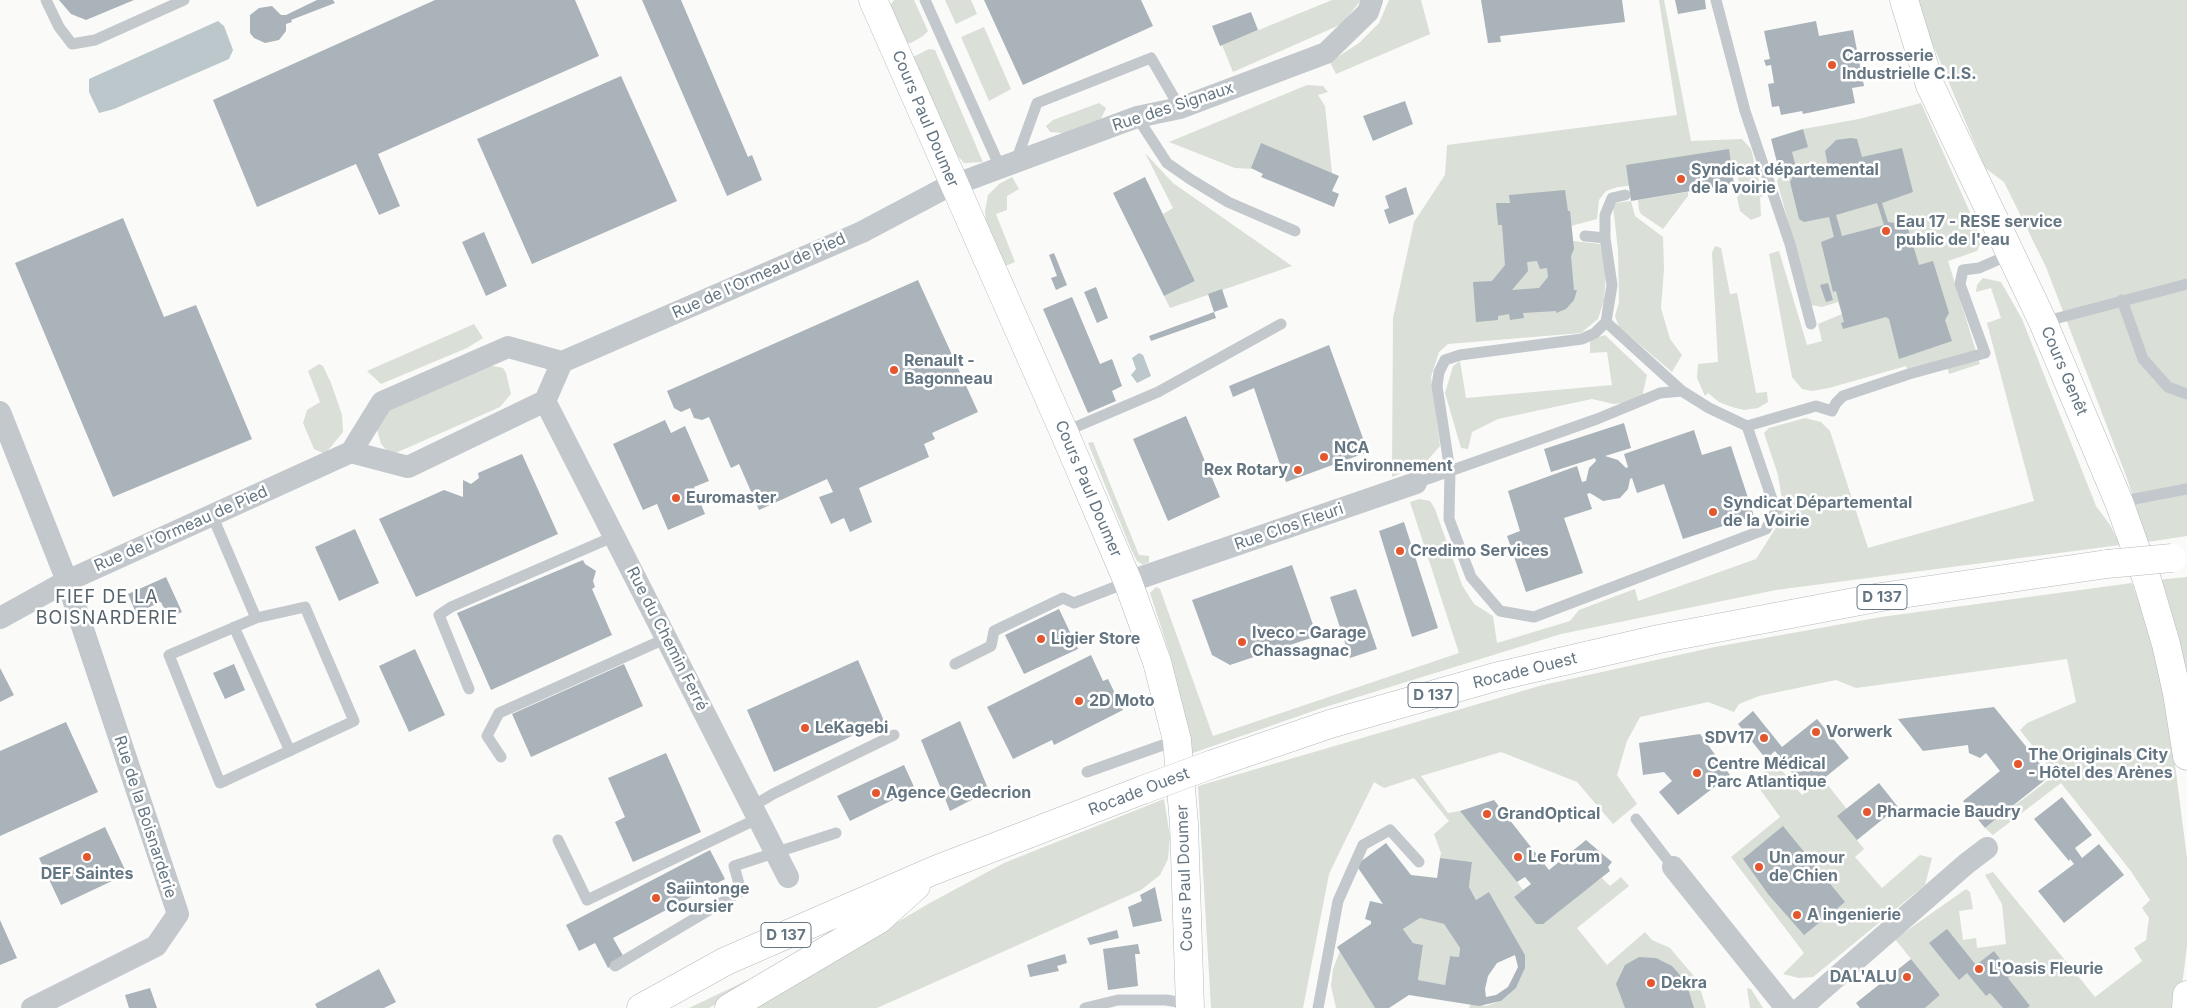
<!DOCTYPE html>
<meta charset="utf-8">
<style>
body{margin:0}
canvas{display:block;background:#fafaf8}
</style>
<canvas width="2187" height="1008"></canvas>
<script>
const context = document.querySelector('canvas').getContext('2d');
context.lineJoin = 'round';
function fill(path, color) {
  context.fillStyle = color;
  context.fill(path, 'evenodd');
}
function poly(rows) {
  const path = new Path2D();
  for (const r of rows) {
    path.moveTo(r[0], r[1]);
    for (let i = 2; i < r.length; i += 2) path.lineTo(r[i], r[i + 1]);
  }
  return path;
}
function trace(path, color, width, dash) {
  context.strokeStyle = color;
  context.lineWidth = width;
  context.lineCap = dash ? 'butt' : 'round';
  context.setLineDash(dash || []);
  context.stroke(path);
}
function label(font, color, halo, rows, align = 'center') {
  context.font = font + ' Inter,sans-serif';
  context.lineWidth = 5;
  context.setLineDash([]);
  context.textBaseline = 'middle';
  context.strokeStyle = halo;
  context.fillStyle = color;
  for (const [text, x, y, turn = 0] of rows) {
    context.save();
    context.translate(x, y);
    context.rotate((+turn || 0) * Math.PI / 180);
    context.textAlign = isNaN(turn) ? turn : align;
    if (halo) context.strokeText(text, 0, 0);
    context.fillText(text, 0, 0);
    context.restore();
  }
}
fill(poly([
 [894,0,914,0,928,31,923,36,911,43,906,43,889,7],
 [945,0,971,0,977,14,956,24],
 [1332,0,1361,0,1342,24,1233,72,1222,45],
 [1389,0,1421,0,1430,34,1336,74,1330,62,1359,43,1379,23],
 [1659,0,1664,0,1691,141,1742,139,1751,149,1763,196,1760,197,1761,216,1751,220,1740,211,1737,197,1742,192,1737,174,1618,187,1606,191,1599,200,1597,219,1571,226,1573,241,1600,244,1606,273,1604,301,1598,319,1581,333,1448,344,1439,352,1431,377,1440,446,1425,463,1392,477,1393,318,1414,222,1445,175,1447,145,1677,115],
 [1914,0,2187,0,2187,536,2147,542,2128,481,2046,267,2004,182,1985,168],
 [984,27,1011,89,989,101,961,37],
 [929,49,935,50,983,162,964,163,949,146,913,57],
 [1307,85,1323,86,1328,92,1318,95,1325,106,1332,173,1235,168,1169,142],
 [1099,103,1106,108,1101,119,1063,133,1050,132,1046,126,1053,120],
 [1921,103,1982,239,1977,251,1948,261,1980,364,1949,374,1946,363,1909,374,1906,366,1829,388,1812,391,1802,389,1792,377,1769,254,1779,251,1807,345,1822,341,1818,324,1842,314,1838,302,1822,307,1811,305,1777,181,1780,174,1803,129,1859,119],
 [1145,153,1173,183,1292,266,1170,308,1164,296,1195,281,1163,214,1173,208],
 [1012,177,1019,189,1007,196,1007,210,996,214,1015,262,1003,267,987,231,985,211,988,195,999,184],
 [1688,192,1688,196,1663,229,1641,214,1639,210,1638,200],
 [1631,201,1635,216,1663,237,1664,269,1661,308,1670,339,1682,355,1672,372,1619,327,1615,316,1619,302,1618,250,1613,206,1616,203],
 [1715,246,1721,248,1730,294,1737,293,1756,393,1767,392,1768,402,1758,408,1744,410,1732,407,1719,402,1708,393,1705,396,1697,378,1698,364,1718,362,1712,253],
 [1983,278,2001,282,2022,319,2096,506,2110,525,2120,545,1776,590,1561,634,1319,709,1190,754,1171,658,1150,593,1156,587,1160,589,1213,736,1459,653,1410,502,1419,499,1430,501,1435,509,1462,585,1474,604,1493,616,1497,643,1570,621,1579,610,1624,593,1635,589,1638,601,1756,559,1777,526,1783,505,1778,475,1764,433,1769,428,1805,418,1821,422,1830,431,1868,548,2034,501,1987,323,2001,318,1991,288,1976,292,1977,285],
 [474,324,483,338,467,348,381,384,367,371],
 [1605,335,1647,375,1641,401,1614,404,1592,399,1498,419,1472,432,1468,449,1461,448,1445,393,1453,366,1460,361,1466,398,1612,385,1607,352,1590,353,1590,340],
 [319,364,323,366,331,383,342,415,343,432,325,454,314,449,303,423,307,410,320,402,308,371],
 [489,365,503,368,506,373,511,394,500,407,391,455,381,444,376,425,386,412],
 [1093,442,1139,555,1149,556,1149,562,1143,565,1137,561,1131,549,1088,443],
 [2187,577,2187,689,2157,580],
 [2132,583,2148,625,2164,679,2187,858,2187,946,2181,994,2172,1008,1925,1008,1940,995,1895,939,1966,889,1970,892,1973,909,1959,911,1963,940,1976,938,1977,948,2006,944,2002,904,1985,875,1993,872,2095,997,2142,961,2134,948,2146,940,2149,918,2142,908,2150,900,2130,870,2061,783,1993,835,1985,828,2055,775,2020,730,2027,723,2076,702,2067,659,1856,688,1836,680,1759,696,1739,704,1734,712,1708,702,1640,717,1627,741,1617,775,1637,804,1613,824,1577,782,1501,752,1421,776,1448,813,1460,811,1517,882,1523,890,1514,897,1536,924,1602,878,1610,886,1621,877,1629,886,1577,928,1607,965,1645,932,1652,940,1670,948,1698,981,1706,1008,1469,1008,1471,1003,1486,1006,1501,1001,1516,988,1525,968,1525,955,1489,892,1476,900,1469,887,1472,862,1440,858,1441,853,1434,834,1449,821,1414,778,1384,788,1374,782,1342,847,1329,874,1303,1008,1211,1008,1198,786,1543,685,1715,647,1881,617],
 [1775,762,1802,795,1823,779,1846,808,1857,840,1864,849,1855,857,1882,888,1920,855,1932,858,1925,885,1813,977,1799,978,1783,974,1804,953,1731,857,1780,817,1754,781],
 [1164,799,1170,837,1168,859,1160,875,1141,890,877,1008,753,1008,928,904,1004,863],
 [1420,918,1444,924,1460,948,1459,957,1450,956,1445,985,1418,980,1423,945,1413,943,1403,929],
 [1340,951,1375,1008,1336,1008,1331,986,1333,969],
 [792,959,709,1008,689,1008],
 [1747,988,1751,989,1763,1008,1750,1008]
]), '#dadfd7');
fill(poly([
 [218,21,224,26,233,50,229,59,114,109,99,113,89,92,89,79],
 [1139,353,1143,355,1151,376,1137,383,1131,375,1136,369,1132,358]
]), '#bbc7cb');
fill(poly([
 [59,0,134,0,86,20,71,14],
 [317,0,333,0,335,3,291,20,292,22,286,24,286,31,279,40,265,43,254,38,250,33,250,15,259,8,272,6,281,15,286,15],
 [435,0,575,0,599,56,378,154,400,206,379,215,356,164,257,207,213,100],
 [642,0,681,0,748,157,752,155,762,180,727,196],
 [984,0,1141,0,1153,26,1023,85],
 [1481,0,1622,0,1625,22,1500,36,1501,42,1488,43],
 [1675,0,1705,0,1706,9,1678,14],
 [1251,12,1258,30,1220,46,1212,26],
 [1816,21,1819,36,1853,30,1864,86,1852,88,1855,103,1803,114,1802,111,1781,115,1779,106,1772,107,1768,84,1774,83,1771,65,1766,66,1764,60,1770,59,1764,31],
 [621,76,677,201,532,264,477,139],
 [1405,101,1413,124,1373,141,1363,116],
 [1803,129,1808,147,1792,152,1798,175,1828,166,1825,151,1836,140,1851,138,1857,139,1862,157,1902,148,1913,192,1882,203,1888,222,1907,225,1919,265,1933,261,1949,313,1945,320,1952,341,1899,359,1889,319,1886,317,1843,329,1841,323,1844,322,1836,291,1833,292,1821,242,1834,237,1829,217,1804,222,1799,219,1790,182,1793,176,1791,171,1780,174,1771,139],
 [1877,203,1884,225,1842,236,1836,215],
 [1261,143,1339,176,1332,191,1339,194,1334,207,1261,177,1263,174,1251,168],
 [1729,149,1734,184,1631,201,1626,165],
 [1145,177,1195,281,1164,296,1113,193],
 [1406,187,1414,214,1389,224,1384,210,1389,208,1385,196],
 [1565,190,1568,211,1570,211,1574,249,1571,256,1574,290,1577,290,1574,300,1566,309,1556,313,1556,311,1523,313,1524,318,1510,320,1509,314,1498,316,1498,320,1476,322,1473,282,1492,281,1505,265,1502,225,1498,225,1496,203,1510,203,1509,195],
 [1537,261,1540,269,1547,268,1548,277,1539,288,1512,290,1528,271,1527,262],
 [123,218,164,317,196,305,252,439,113,497,15,263],
 [484,232,507,286,486,296,462,242],
 [1054,253,1067,285,1056,290,1051,278,1057,276,1049,255],
 [918,280,978,412,932,433,935,439,924,444,929,457,859,488,872,522,850,532,844,518,831,524,819,497,833,492,827,479,759,510,739,464,731,468,709,417,702,420,694,418,690,408,681,412,674,408,667,391],
 [1828,283,1833,300,1826,302,1820,285],
 [1096,287,1108,318,1097,323,1084,292],
 [1222,289,1228,307,1214,312,1208,294],
 [1072,297,1100,364,1112,359,1122,386,1112,391,1116,401,1088,413,1043,309],
 [1214,312,1216,318,1151,341,1149,336],
 [1329,345,1368,452,1286,482,1254,388,1233,397,1229,386],
 [1186,416,1220,497,1168,521,1133,439],
 [665,420,671,433,685,426,709,481,694,487,705,514,668,530,657,504,643,510,613,444],
 [1624,423,1631,448,1605,456,1618,460,1626,468,1628,467,1624,454,1694,430,1702,455,1731,446,1754,516,1683,539,1664,484,1637,493,1632,478,1630,479,1628,489,1620,498,1603,501,1590,493,1587,494,1592,509,1564,518,1583,573,1526,592,1507,536,1520,531,1508,491,1577,466,1582,482,1586,481,1589,468,1596,461,1595,458,1551,472,1544,449],
 [522,454,558,534,416,597,379,519,444,490,463,497,463,480,471,484,479,478,478,473],
 [1404,522,1438,628,1412,637,1379,531],
 [355,529,379,583,339,601,315,547],
 [583,560,585,564,596,571,593,581,595,587,592,589,612,635,491,690,457,613],
 [1292,565,1317,636,1230,665,1212,655,1192,600],
 [166,577,182,612,168,618,161,602,136,613,128,594],
 [1356,589,1377,649,1350,658,1330,597],
 [1059,609,1078,649,1024,674,1005,635],
 [415,649,445,715,409,732,379,666],
 [1091,655,1103,681,1108,679,1123,710,1054,745,1052,740,1013,759,987,707],
 [858,660,884,721,774,772,747,710],
 [234,664,245,690,225,699,213,673],
 [624,664,643,706,531,757,512,714],
 [0,668,14,695,0,702],
 [1994,707,2050,776,1985,828,1963,801,2000,771,1986,753,1980,758,1969,753,1968,745,1923,751,1898,719],
 [1753,711,1782,747,1817,719,1849,758,1807,792,1775,751,1766,759,1738,724],
 [960,721,989,791,950,811,921,740],
 [66,722,98,792,0,836,0,751],
 [1700,734,1730,775,1678,815,1659,792,1672,781,1664,772,1643,775,1639,743],
 [666,753,701,832,633,862,615,822,625,817,608,778],
 [904,765,915,789,850,821,837,796],
 [1879,783,1898,807,1857,840,1837,816],
 [2062,797,2092,835,2075,848,2082,858,2099,844,2124,875,2064,923,2038,891,2074,864,2070,859,2069,861,2034,819],
 [1494,800,1549,870,1586,840,1612,862,1608,867,1610,871,1543,924,1536,924,1514,897,1531,884,1525,877,1517,882,1460,811],
 [1783,826,1845,902,1804,935,1768,894,1743,859],
 [105,827,127,874,61,905,39,858],
 [1386,843,1411,875,1437,878,1440,858,1472,862,1469,887,1476,900,1489,892,1525,955,1525,968,1516,988,1501,1001,1479,1006,1409,995,1389,1008,1375,1008,1337,947,1371,924,1371,921,1365,919,1370,901,1383,904,1356,865],
 [1420,918,1444,924,1460,948,1459,957,1450,956,1445,985,1418,980,1423,945,1413,943,1403,929],
 [1515,955,1518,967,1508,987,1496,995,1486,997,1485,989,1488,976,1497,963],
 [710,850,725,879,613,938,625,959,608,968,595,943,579,951,566,925],
 [1155,887,1162,921,1133,927,1128,907,1142,901,1140,895],
 [0,920,17,958,0,965],
 [1947,929,1976,965,1994,951,2012,975,2008,978,2030,1006,2027,1008,2003,1008,1990,993,1986,996,1967,973,1959,980,1929,943],
 [1117,930,1119,938,1090,945,1087,938],
 [1138,944,1140,954,1135,954,1138,986,1108,990,1103,949],
 [1065,954,1067,963,1057,966,1059,971,1030,977,1027,965],
 [1639,957,1656,958,1672,966,1686,982,1694,1008,1625,1008,1616,984,1625,965],
 [1911,959,1940,995,1925,1008,1860,1008,1856,1003],
 [379,969,396,1002,384,1008,317,1008,315,1004],
 [150,988,157,1008,129,1008,125,995]
]), '#aab3b9');
const secondary = poly([
 [873,0,1064,432,1128,582,1157,662,1177,740,1184,824,1190,1008],
 [1904,0,1930,85,2043,322,2119,502,2148,583,2166,644,2177,693,2187,756],
 [2186,1008,2187,995]
]);
const primary = poly([
 [1210,765,1330,724,1495,677,1659,639,1881,597,2107,564],
 [641,1008,726,961,935,870,1145,789],
 [729,1008,878,920,916,886]
]);
trace(secondary, '#b3babf', 29);
trace(primary, '#b5babe', 29);
trace(poly([
 [46,0,59,27,72,44,95,40,184,0],
 [925,0,1000,167],
 [1716,0,1745,111,1790,244,1811,324],
 [1137,117,1167,163,1190,179,1228,202,1295,231],
 [1016,161,1037,103,1151,58,1180,108],
 [1585,236,1605,238],
 [2122,300,2143,359,2168,387,2187,394],
 [1606,322,1612,285,1605,238,1605,215,1612,198,1625,195],
 [2043,322,2187,284],
 [1747,426,1776,511,1766,529,1534,617,1500,611,1471,577,1449,519,1450,471,1437,386,1439,372,1445,360,1460,355,1582,339,1595,333,1606,322,1682,391,1709,408,1747,426,1816,406,1832,411,1836,403,1843,396,1909,374,1985,353,1960,284,1963,270,1979,268,2011,254],
 [1064,432,1158,392,1281,324],
 [1416,483,1597,419,1660,393,1682,391],
 [2119,502,2187,489],
 [212,515,256,618,169,655,220,783,354,721,305,607,256,618],
 [234,627,290,751],
 [955,664,991,646,994,631,1063,598,1074,603,1128,582],
 [469,689,439,615,451,607,615,536],
 [501,757,487,736,499,713,667,638],
 [1087,772,1177,740],
 [753,806,773,794,894,735],
 [1636,819,1673,867],
 [558,840,587,900,759,818],
 [615,966,741,891,734,866,836,833],
 [1085,1008,1118,1000,1166,1000,1190,1004],
 [1318,1008,1338,901,1363,845,1390,830,1419,862]
]), '#c3c8cc', 11);
trace(poly([
 [545,401,788,877],
 [0,412,67,581,178,914,156,946,32,1008],
 [351,452,408,467,545,401,562,362],
 [1128,582,1416,483],
 [0,618,67,581,351,452,382,402,508,347,562,362,862,232,943,189,1137,117,1180,108,1326,53,1368,12,1372,0],
 [1673,867,1786,1008],
 [1801,1008,1966,864,1987,848]
]), '#c3c8cc', 22);
trace(secondary, '#fff', 28);
trace(primary, '#fff', 28);
const primaryBridge = poly([
 [2107,564,2172,558],
 [1145,789,1210,765]
]);
trace(primaryBridge, '#b5babe', 29, []);
trace(primaryBridge, '#fff', 28);
for (const [x, y, r, color] of [
 [1832,65,5,"#e4572e"],
 [1681,179,5,"#e4572e"],
 [1886,231,5,"#e4572e"],
 [894,370,5,"#e4572e"],
 [1324,457,5,"#e4572e"],
 [1298,470,5,"#e4572e"],
 [676,498,5,"#e4572e"],
 [1713,512,5,"#e4572e"],
 [1400,551,5,"#e4572e"],
 [1041,639,5,"#e4572e"],
 [1242,642,5,"#e4572e"],
 [1079,701,5,"#e4572e"],
 [805,728,5,"#e4572e"],
 [1816,732,5,"#e4572e"],
 [1764,738,5,"#e4572e"],
 [2018,764,5,"#e4572e"],
 [1697,773,5,"#e4572e"],
 [876,793,5,"#e4572e"],
 [1867,812,5,"#e4572e"],
 [1487,814,5,"#e4572e"],
 [87,857,5,"#e4572e"],
 [1518,857,5,"#e4572e"],
 [1759,867,5,"#e4572e"],
 [656,898,5,"#e4572e"],
 [1797,915,5,"#e4572e"],
 [1979,969,5,"#e4572e"],
 [1907,977,5,"#e4572e"],
 [1651,983,5,"#e4572e"]
]) {
  const dot = new Path2D();
  dot.arc(x, y, r, 0, 2 * Math.PI);
  context.fillStyle = color;
  context.fill(dot);
  trace(dot, '#fff', 2);
}
for (const [x, y, w] of [
 [1882,597,50],
 [1433,695,50],
 [786,935,50]
]) {
  const box = new Path2D();
  box.roundRect(x - w / 2, y - 12.5, w, 25, 4);
  context.fillStyle = '#fff';
  context.fill(box);
  trace(box, '#657683', 1);
}
label('bold 15px', '#657683', null, [
 ["D 137",1882,597],
 ["D 137",1433,695],
 ["D 137",786,935]
]);
label('bold 16px', '#657683', '#fff', [
 ["Carrosserie",1842,56],
 ["Industrielle C.I.S.",1842,74],
 ["Syndicat départemental",1691,170],
 ["de la voirie",1691,188],
 ["Eau 17 - RESE service",1896,222],
 ["public de l'eau",1896,240],
 ["Renault -",904,361],
 ["Bagonneau",904,379],
 ["NCA",1334,448],
 ["Environnement",1334,466],
 ["Rex Rotary",1288,470,"right"],
 ["Euromaster",686,498],
 ["Syndicat Départemental",1723,503],
 ["de la Voirie",1723,521],
 ["Credimo Services",1410,551],
 ["Iveco - Garage",1252,633],
 ["Chassagnac",1252,651],
 ["Ligier Store",1051,639],
 ["2D Moto",1089,701],
 ["LeKagebi",815,728],
 ["Vorwerk",1826,732],
 ["SDV17",1754,738,"right"],
 ["The Originals City",2028,755],
 ["- Hôtel des Arènes",2028,773],
 ["Centre Médical",1707,764],
 ["Parc Atlantique",1707,782],
 ["Agence Gedecrion",886,793],
 ["Pharmacie Baudry",1877,812],
 ["GrandOptical",1497,814],
 ["Le Forum",1528,857],
 ["Un amour",1769,858],
 ["de Chien",1769,876],
 ["DEF Saintes",87,874,"center"],
 ["Saiintonge",666,889],
 ["Coursier",666,907],
 ["A ingenierie",1807,915],
 ["L'Oasis Fleurie",1989,969],
 ["DAL'ALU",1897,977,"right"],
 ["Dekra",1661,983]
], 'left');
label('16px', '#657683', '#fff', [
 ["Rue des Signaux",1173,107,-18],
 ["Cours Paul Doumer",925,119,67],
 ["Rue de l'Ormeau de Pied",759,276,-24],
 ["Cours Genêt",2064,371,67],
 ["Cours Paul Doumer",1088,489,67],
 ["Rue Clos Fleuri",1289,527,-19],
 ["Rue de l'Ormeau de Pied",181,529,-24],
 ["Rue du Chemin Ferré",667,639,63],
 ["Rocade Ouest",1525,671,-14],
 ["Rocade Ouest",1139,792,-21],
 ["Rue de la Boisnarderie",145,817,72],
 ["Cours Paul Doumer",1185,878,-92]
]);
context.letterSpacing = '1px';
label('18px', '#57646e', '#fff', [
 ["FIEF DE LA",107,598],
 ["BOISNARDERIE",107,619]
]);
context.letterSpacing = '0px';
</script>
